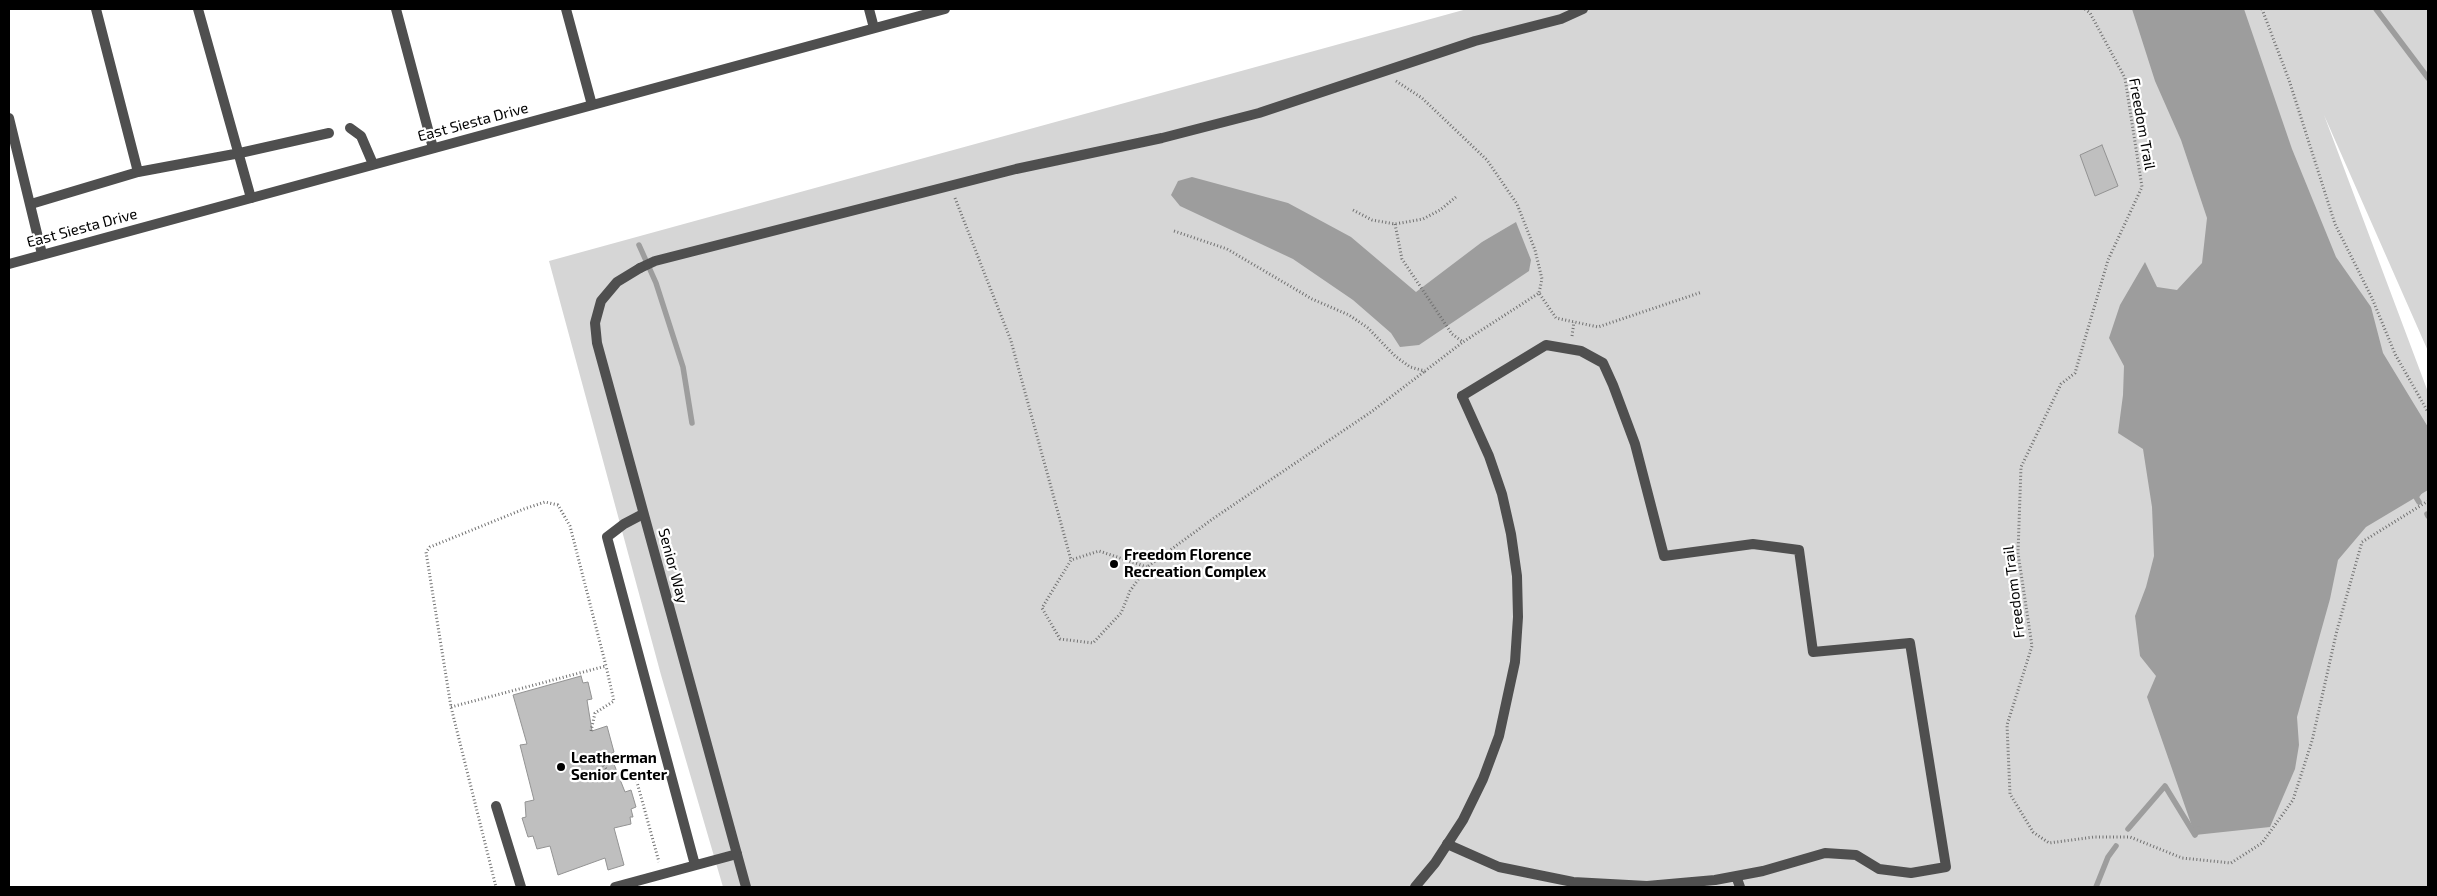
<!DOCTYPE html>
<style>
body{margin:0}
#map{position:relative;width:2437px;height:896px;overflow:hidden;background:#fff;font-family:"Exo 2",sans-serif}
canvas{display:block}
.frame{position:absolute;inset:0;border:10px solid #000;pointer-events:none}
</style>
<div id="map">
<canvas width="2437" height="896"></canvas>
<div class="frame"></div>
</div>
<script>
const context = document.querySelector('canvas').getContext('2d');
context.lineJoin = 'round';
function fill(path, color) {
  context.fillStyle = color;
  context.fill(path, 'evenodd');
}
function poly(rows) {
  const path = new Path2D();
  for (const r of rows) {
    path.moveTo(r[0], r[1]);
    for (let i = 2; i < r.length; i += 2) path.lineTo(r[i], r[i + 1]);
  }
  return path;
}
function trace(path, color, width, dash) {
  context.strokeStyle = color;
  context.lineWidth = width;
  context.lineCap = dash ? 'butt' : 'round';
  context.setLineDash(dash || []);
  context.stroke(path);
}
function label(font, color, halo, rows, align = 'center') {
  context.font = font + ' "Exo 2",sans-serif';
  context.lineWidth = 4.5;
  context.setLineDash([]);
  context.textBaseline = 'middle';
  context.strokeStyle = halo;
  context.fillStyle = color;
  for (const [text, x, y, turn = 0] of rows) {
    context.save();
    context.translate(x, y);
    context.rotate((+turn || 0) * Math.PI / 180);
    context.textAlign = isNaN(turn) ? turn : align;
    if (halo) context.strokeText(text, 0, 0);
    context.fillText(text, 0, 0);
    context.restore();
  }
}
fill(poly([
 [1467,9,2428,9,2428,351,2324,115,2428,392,2428,887,723,887,661,675,549,261]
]), '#d6d6d6');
fill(poly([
 [2132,9,2244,9,2292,149,2336,257,2371,307,2383,353,2428,427,2428,490,2366,527,2338,560,2330,599,2297,717,2299,745,2295,769,2270,827,2195,835,2147,697,2156,676,2140,656,2135,616,2146,587,2154,556,2152,507,2143,449,2118,433,2123,395,2124,366,2109,338,2120,305,2145,262,2157,287,2177,290,2202,263,2207,218,2181,140,2155,81],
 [1192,177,1288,203,1351,237,1416,292,1482,242,1516,222,1531,260,1529,271,1419,345,1400,347,1391,333,1353,300,1293,259,1180,206,1171,195,1178,181]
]), '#9d9d9d');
trace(poly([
 [2376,9,2428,78],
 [639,245,656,283,683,367,692,423],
 [2419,502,2416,497,2420,491],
 [2427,514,2428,516],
 [2128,829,2165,786,2195,835,2198,829],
 [2096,887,2108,857,2116,846]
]), '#9d9d9d', 5.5);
const building = poly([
 [2102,145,2118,186,2095,196,2080,155,2102,145],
 [581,676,583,683,588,682,592,699,587,700,592,731,607,726,614,752,610,754,625,792,631,790,636,807,631,809,633,817,630,817,631,824,614,828,624,865,608,870,605,858,558,875,550,846,537,849,533,836,528,837,522,818,526,817,525,802,534,800,520,745,527,744,513,695,581,676]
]);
fill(building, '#bfbfbf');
trace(building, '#939393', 1);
trace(poly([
 [2085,9,2090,13,2125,78,2142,187,2108,260,2075,373,2061,384,2021,467,2018,553,2032,646,2007,725,2010,794,2033,832,2049,843,2094,837,2130,837,2182,858,2231,863,2262,843,2293,800,2312,741,2337,630,2362,542,2428,501],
 [2262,9,2289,80,2335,224,2372,298,2395,354,2428,412],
 [1396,81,1422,98,1487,160,1517,204,1535,250,1542,279,1539,293],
 [955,198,1011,341,1071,560],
 [1353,210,1372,220,1395,224,1423,219,1440,210,1456,197],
 [1395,224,1402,259,1452,334,1463,342,1539,293,1556,318,1598,327,1702,292],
 [1174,231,1227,249,1312,299,1349,315,1368,328,1395,356,1410,367,1425,371,1463,342],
 [1572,336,1574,322],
 [1147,567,1099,551,1071,560,1042,608,1060,639,1093,643,1121,613,1130,591,1147,567,1214,518,1371,412,1425,371],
 [451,707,606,666,570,526,558,505,545,502,524,509,430,547,426,552,451,707,496,887],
 [591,731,595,713,614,701,606,666],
 [597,757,610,774,635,775,659,862]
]), '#717171', 3, [1, 2.5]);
trace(poly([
 [96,9,138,172],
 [198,9,251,198],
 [396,9,433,148],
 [9,118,42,254],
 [350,128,361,136,373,164],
 [31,204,138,172,240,153,329,133],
 [640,268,655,261,1016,169,1162,138,1259,113,1475,41,1561,19,1583,9],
 [643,514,624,524,607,537,695,865],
 [496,806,521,887],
 [1447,844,1499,867,1573,882,1647,886,1715,880,1763,871,1825,853,1856,855,1879,869,1911,873,1946,867,1910,643,1813,652,1799,550,1753,544,1664,556,1635,444,1613,385,1603,363,1581,351,1546,345,1462,396],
 [1736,876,1740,887],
 [615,887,737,854]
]), '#4f4f4f', 10);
trace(poly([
 [566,9,592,105],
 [869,9,874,28],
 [9,264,945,9],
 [640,268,617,282,601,301,595,323,597,343,746,887],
 [1415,887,1435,863,1463,820,1483,779,1499,736,1515,662,1518,617,1517,576,1511,534,1502,494,1489,456,1462,396]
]), '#4f4f4f', 10);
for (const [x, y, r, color] of [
 [1114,564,5,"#000"],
 [561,767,5,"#000"]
]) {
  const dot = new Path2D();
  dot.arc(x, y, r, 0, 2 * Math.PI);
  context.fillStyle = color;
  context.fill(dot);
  trace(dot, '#fff', 2);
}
label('15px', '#000', '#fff', [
 ["East Siesta Drive",473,122,-15],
 ["Freedom Trail",2142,124,80],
 ["East Siesta Drive",82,228,-15],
 ["Senior Way",673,566,75],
 ["Freedom Trail",2014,592,-97]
]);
label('bold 15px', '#000', '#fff', [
 ["Freedom Florence",1124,555],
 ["Recreation Complex",1124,572],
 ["Leatherman",571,758],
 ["Senior Center",571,775]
], 'left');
</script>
